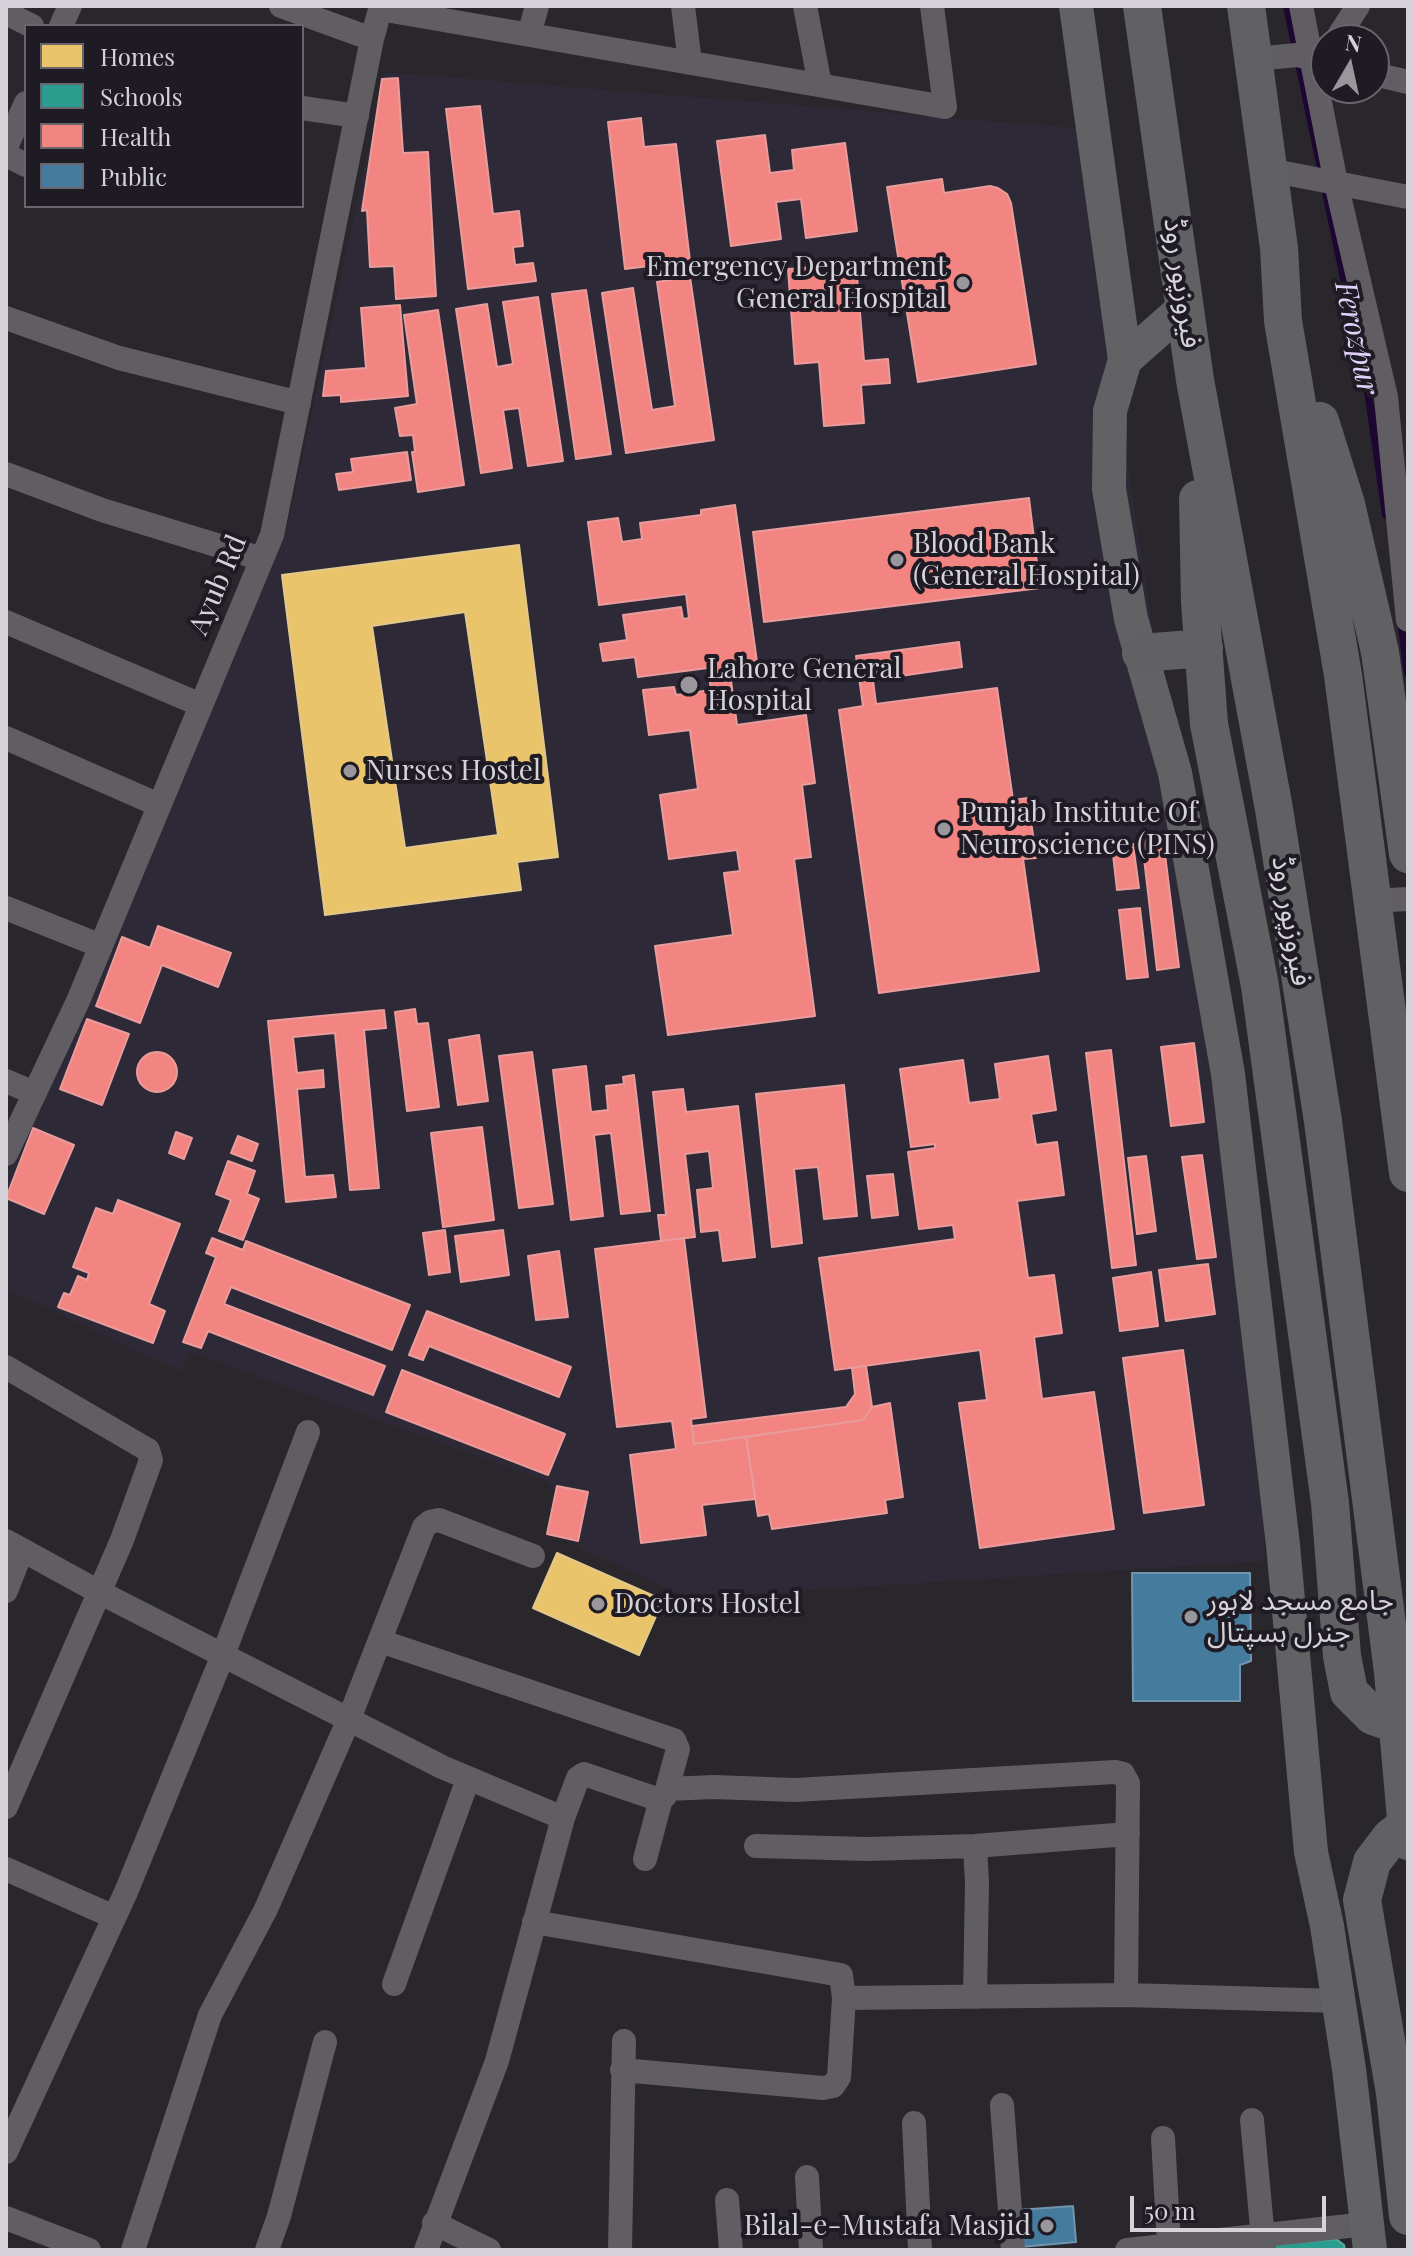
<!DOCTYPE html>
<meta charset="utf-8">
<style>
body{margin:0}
#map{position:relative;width:1414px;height:2256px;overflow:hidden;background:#29272c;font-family:"Playfair Display",serif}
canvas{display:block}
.frame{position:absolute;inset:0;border:8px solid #d5d3d9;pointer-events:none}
.legend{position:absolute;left:24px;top:24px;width:280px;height:184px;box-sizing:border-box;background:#1f1b24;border:2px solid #68656c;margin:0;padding:10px 14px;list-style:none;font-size:24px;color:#d5d3d9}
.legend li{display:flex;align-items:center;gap:16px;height:40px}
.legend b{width:40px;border:2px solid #68656c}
.north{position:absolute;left:1310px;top:24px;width:80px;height:80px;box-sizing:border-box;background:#1f1b24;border:2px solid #68656c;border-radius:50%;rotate:9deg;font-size:22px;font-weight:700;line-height:32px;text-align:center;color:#d5d3d9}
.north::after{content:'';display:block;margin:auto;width:28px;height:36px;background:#99979c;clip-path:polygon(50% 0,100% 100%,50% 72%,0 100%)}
.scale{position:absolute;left:1130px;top:2196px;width:196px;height:36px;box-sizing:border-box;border:4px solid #d5d3d9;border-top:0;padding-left:10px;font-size:24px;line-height:28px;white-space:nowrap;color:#d5d3d9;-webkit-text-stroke:6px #1f1b24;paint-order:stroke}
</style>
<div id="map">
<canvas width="1414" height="2256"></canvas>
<div class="frame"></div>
<ul class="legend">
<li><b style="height:22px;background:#e9c46a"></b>Homes</li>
<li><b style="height:22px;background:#2a9d8f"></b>Schools</li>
<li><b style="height:22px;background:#f28482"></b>Health</li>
<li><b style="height:22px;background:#457b9d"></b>Public</li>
</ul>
<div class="north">N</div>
<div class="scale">50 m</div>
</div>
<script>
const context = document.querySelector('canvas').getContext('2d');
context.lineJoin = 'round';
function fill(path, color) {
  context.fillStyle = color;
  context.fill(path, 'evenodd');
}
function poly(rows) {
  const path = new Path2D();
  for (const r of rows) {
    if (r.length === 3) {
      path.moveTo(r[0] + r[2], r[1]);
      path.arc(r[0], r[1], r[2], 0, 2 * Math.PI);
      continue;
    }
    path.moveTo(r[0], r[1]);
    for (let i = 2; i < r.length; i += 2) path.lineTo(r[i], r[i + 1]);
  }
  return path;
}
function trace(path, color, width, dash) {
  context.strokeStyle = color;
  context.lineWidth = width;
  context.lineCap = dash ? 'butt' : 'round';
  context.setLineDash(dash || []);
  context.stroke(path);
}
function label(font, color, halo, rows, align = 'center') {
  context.font = font + ' "Playfair Display","Noto Sans Arabic",serif';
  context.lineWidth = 8;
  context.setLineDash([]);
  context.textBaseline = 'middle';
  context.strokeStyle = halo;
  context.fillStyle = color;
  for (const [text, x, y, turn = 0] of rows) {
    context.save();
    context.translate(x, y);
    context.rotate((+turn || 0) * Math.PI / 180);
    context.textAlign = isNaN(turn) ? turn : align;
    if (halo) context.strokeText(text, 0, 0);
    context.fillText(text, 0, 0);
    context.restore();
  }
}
fill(poly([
 [385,72,1077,128,1186,851,1264,1451,1264,1561,690,1598,579,1548,549,1482,190,1352,180,1371,6,1289,6,1175,289,519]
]), '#2e2936');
const homes = poly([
 [519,545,558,857,517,862,521,890,325,915,282,575,519,545],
 [465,612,498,835,405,848,372,626,465,612],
 [557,1553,663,1600,639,1655,533,1608,557,1553]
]);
fill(homes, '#e9c46a');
trace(homes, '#e3c88b', 2);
const schools = poly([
 [1336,2239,1344,2245,1345,2250,1274,2250,1273,2245,1336,2239]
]);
fill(schools, '#2a9d8f');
trace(schools, '#5dada5', 2);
const health = poly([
 [398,78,403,153,428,152,436,296,396,299,394,266,370,267,367,210,362,211,382,79,398,78],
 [480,106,493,214,519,211,523,246,513,247,515,265,533,263,536,281,468,289,446,109,480,106],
 [641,118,644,147,676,144,690,261,625,269,608,122,641,118],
 [765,135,770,173,794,170,792,150,845,143,857,231,806,238,801,199,776,202,781,239,731,246,717,141,765,135],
 [942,179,944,193,990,186,998,188,1007,194,1011,203,1036,364,918,382,887,187,942,179],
 [856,264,864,361,888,359,890,383,861,385,864,423,824,426,819,362,795,364,788,269,856,264],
 [690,277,714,440,626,453,602,293,633,288,652,410,675,406,657,282,690,277],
 [586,290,611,454,576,459,552,294,586,290],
 [538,297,563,461,528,466,519,408,503,410,512,468,481,473,456,309,487,304,497,367,513,364,503,302,538,297],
 [400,305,408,396,341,402,341,395,323,396,326,371,366,368,361,308,400,305],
 [438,310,464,485,418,492,412,452,415,452,413,435,400,436,395,408,417,404,404,315,438,310],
 [407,452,411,480,339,490,336,474,353,472,351,459,407,452],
 [1029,498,1040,588,764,622,753,532,1029,498],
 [735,505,757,662,729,666,737,725,806,715,815,783,802,785,811,857,794,859,815,1016,668,1035,655,946,733,935,724,873,740,871,737,850,669,859,660,795,698,789,690,730,649,735,643,690,674,687,676,695,711,690,708,668,638,677,635,657,603,661,600,644,627,640,623,615,681,607,683,619,689,618,686,594,599,605,588,522,618,518,622,542,642,539,640,523,701,515,701,510,735,505],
 [959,642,962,667,873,680,876,704,997,688,1013,800,1028,798,1036,858,1023,859,1039,971,879,993,839,710,863,706,856,656,959,642],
 [1163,838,1179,967,1157,970,1142,841,1163,838],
 [1133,844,1139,888,1117,890,1112,846,1133,844],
 [1140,908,1148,977,1127,979,1119,910,1140,908],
 [158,926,231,953,218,987,162,965,140,1023,96,1006,122,937,150,948,158,926],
 [415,1009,417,1024,428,1023,439,1107,407,1111,395,1012,415,1009],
 [384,1010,386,1028,364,1030,379,1188,350,1190,335,1033,293,1037,297,1073,323,1070,324,1087,297,1089,305,1177,333,1175,336,1197,286,1202,268,1021,384,1010],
 [87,1019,129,1034,102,1105,60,1089,87,1019],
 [479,1035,488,1101,458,1105,449,1040,479,1035],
 [1194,1043,1204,1122,1171,1126,1161,1047,1194,1043],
 [1111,1050,1136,1265,1112,1268,1086,1053,1111,1050],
 [157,1072,20],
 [532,1052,553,1204,519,1208,499,1056,532,1052],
 [1048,1056,1056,1110,1031,1114,1036,1145,1057,1142,1064,1195,1017,1201,1028,1278,1054,1275,1062,1333,1034,1337,1042,1399,1094,1392,1114,1529,980,1548,959,1403,987,1400,980,1350,835,1370,819,1258,955,1239,953,1225,919,1229,908,1152,935,1148,935,1144,911,1147,900,1069,963,1060,969,1103,1000,1099,995,1064,1048,1056],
 [586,1066,591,1112,608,1110,606,1086,624,1084,623,1077,634,1075,650,1211,621,1214,611,1133,594,1135,603,1216,571,1220,553,1070,586,1066],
 [844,1085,857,1216,824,1219,818,1167,794,1169,802,1243,772,1247,756,1094,844,1085],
 [683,1089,686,1112,738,1106,755,1257,723,1261,719,1230,701,1232,697,1190,713,1188,709,1151,685,1154,695,1237,661,1241,658,1215,666,1215,653,1092,683,1089],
 [482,1127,494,1220,443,1227,431,1133,482,1127],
 [33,1128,74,1145,44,1214,6,1198,33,1128],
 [176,1132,192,1138,184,1159,169,1153,176,1132],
 [238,1136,258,1144,252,1161,231,1153,238,1136],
 [1202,1155,1216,1257,1197,1259,1182,1157,1202,1155],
 [1146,1156,1156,1231,1137,1234,1128,1158,1146,1156],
 [228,1161,255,1171,247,1194,259,1199,243,1240,219,1231,231,1200,216,1194,228,1161],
 [893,1174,898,1215,872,1218,867,1176,893,1174],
 [118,1200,180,1224,149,1304,165,1311,153,1343,58,1307,64,1293,70,1295,78,1276,87,1280,89,1273,73,1267,96,1208,113,1214,118,1200],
 [445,1230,450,1272,429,1275,423,1233,445,1230],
 [503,1230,509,1275,461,1282,455,1236,503,1230],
 [212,1238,243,1250,246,1241,410,1305,392,1350,231,1287,224,1304,385,1366,373,1395,208,1331,201,1348,183,1342,216,1257,206,1253,212,1238],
 [684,1238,706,1417,691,1419,694,1444,746,1437,755,1499,702,1505,706,1535,641,1543,630,1455,676,1449,672,1421,617,1427,595,1249,684,1238],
 [559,1251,568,1317,536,1320,528,1256,559,1251],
 [1208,1264,1215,1314,1166,1321,1159,1270,1208,1264],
 [1151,1272,1158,1326,1120,1331,1113,1278,1151,1272],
 [427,1311,571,1367,559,1397,429,1346,423,1360,409,1355,427,1311],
 [1183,1350,1204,1505,1144,1513,1123,1358,1183,1350],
 [866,1366,872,1407,863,1420,694,1444,692,1426,846,1407,855,1394,852,1368,866,1366],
 [402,1370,565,1434,548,1475,386,1412,402,1370],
 [890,1403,903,1497,885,1500,887,1513,772,1529,769,1514,758,1516,746,1437,863,1420,872,1407,890,1403],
 [557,1486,588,1492,578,1541,547,1534,557,1486]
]);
fill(health, '#f28482');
trace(health, '#e99c9c', 2);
const public = poly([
 [1132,1573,1250,1573,1251,1661,1240,1665,1240,1701,1133,1701,1132,1573],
 [1073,2206,1076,2242,1021,2247,1018,2210,1073,2206]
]);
fill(public, '#457b9d');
trace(public, '#7095af', 2);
trace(poly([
 [1287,6,1369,398,1386,515],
 [1401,620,1408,674]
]), '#1e0633', 8);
trace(poly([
 [281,6,372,39],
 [683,6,690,63],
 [805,6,820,85],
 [1301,6,1336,183,1386,397,1408,620],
 [380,9,945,107,932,6],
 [6,13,32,26],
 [61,26,70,6],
 [529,35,537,6],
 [1336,40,1358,6],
 [1255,59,1297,55,1324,62],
 [1374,74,1408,82],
 [302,108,357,116],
 [6,147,26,103],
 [6,155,26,165],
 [1269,170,1408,197],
 [6,318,119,358,299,403],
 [6,474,102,510,262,559],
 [6,622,201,705],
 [6,738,159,805],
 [1370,901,1408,899],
 [6,908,101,946],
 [6,1081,34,1093],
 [6,1154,78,1001,272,535,372,39,381,6],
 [6,1367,148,1450,151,1460,122,1540,6,1807],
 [6,1541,99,1592,442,1767,563,1818,578,1778,584,1774,657,1799,665,1796,667,1789],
 [6,1591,22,1550],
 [380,1641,674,1740,678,1749,667,1789,714,1787,795,1790,1115,1772,1123,1774,1128,1783,1126,1995],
 [756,1846,867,1849,975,1846,1128,1834],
 [645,1859,661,1799],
 [6,1869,114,1917],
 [534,1922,841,1975,844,1998,839,2077,833,2086,823,2088,622,2070],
 [394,1984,468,1779],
 [975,1997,977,1883,975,1846],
 [844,1998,1126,1995,1339,2001],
 [1002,2105,1013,2250],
 [1252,2120,1264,2249],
 [914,2123,920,2250],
 [1163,2138,1169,2245],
 [6,2152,126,1892,223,1655,308,1432],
 [807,2177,811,2250],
 [727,2200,731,2250],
 [6,2218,89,2250],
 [434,2223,489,2250],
 [133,2250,210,2015,266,1909,349,1719,424,1527,430,1522,439,1520,533,1556],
 [267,2250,279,2216,325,2042],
 [426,2250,497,2061,563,1818],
 [620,2250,624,2041],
 [1127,2250,1367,2224]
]), '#605e62', 24);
trace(poly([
 [1076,6,1125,360],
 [1186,306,1125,360,1110,411,1109,489,1131,619,1175,773,1228,1074,1283,1545,1311,1852,1327,1926,1349,2069,1370,2250]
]), '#626164', 34);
trace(poly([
 [1142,6,1195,380,1274,809,1323,1121,1393,1672,1408,1841],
 [1246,6,1279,248,1283,321,1343,675,1408,1173],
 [1320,421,1346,504,1380,652,1408,854],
 [1198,499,1200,602,1209,724],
 [1141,653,1204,648]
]), '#616063', 38);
trace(poly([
 [1209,724,1260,986,1330,1503,1342,1656,1349,1692,1373,1716,1408,1728],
 [1408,1824,1391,1837,1372,1862,1362,1900,1395,2093,1408,2216]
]), '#616063', 38);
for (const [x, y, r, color] of [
 [963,283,8,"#99979c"],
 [897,560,8,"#99979c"],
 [689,685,10,"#99979c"],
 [350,771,8,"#99979c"],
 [944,829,8,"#99979c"],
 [598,1604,8,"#99979c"],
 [1191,1617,8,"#99979c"],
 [1047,2226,8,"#99979c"]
]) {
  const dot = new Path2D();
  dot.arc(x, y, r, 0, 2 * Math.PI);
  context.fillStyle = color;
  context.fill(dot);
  trace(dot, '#1f1b24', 3);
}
label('28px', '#d5d3d9', '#1f1b24', [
 ["Emergency Department",947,267,"right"],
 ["General Hospital",947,299,"right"],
 ["Blood Bank",913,544],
 ["(General Hospital)",913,576],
 ["Lahore General",707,669],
 ["Hospital",707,701],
 ["Nurses Hostel",366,771],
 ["Punjab Institute Of",960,813],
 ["Neuroscience (PINS)",960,845],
 ["جامع مسجد لاہور",1207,1601],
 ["جنرل ہسپتال",1207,1633],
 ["Doctors Hostel",614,1604],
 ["Bilal-e-Mustafa Masjid",1031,2226,"right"]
], 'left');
label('28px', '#d5d3d9', '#1f1b24', [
 ["فیروزپور روڈ",1182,283,82],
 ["Ayub Rd",218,585,-67],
 ["فیروزپور روڈ",1291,921,81]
]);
label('italic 30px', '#e1d2fa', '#1f1b24', [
 ["Ferozpur",1356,338,78]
]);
</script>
